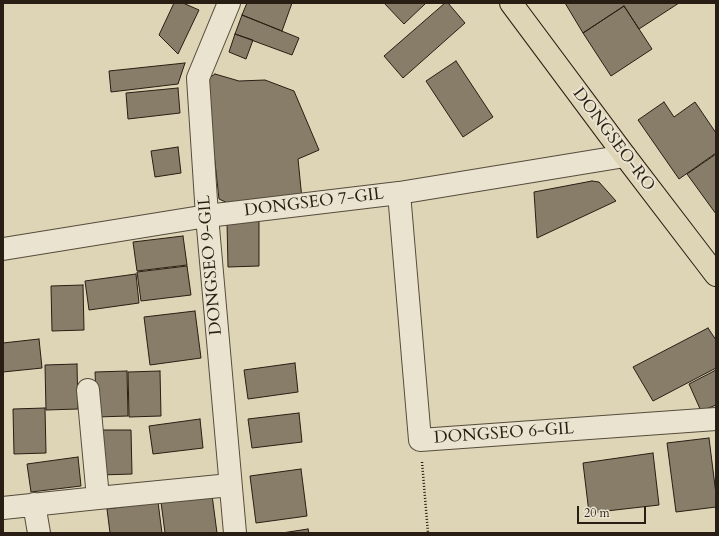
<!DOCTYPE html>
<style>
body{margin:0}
#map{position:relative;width:719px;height:536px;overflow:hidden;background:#ded4b6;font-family:Cardo,serif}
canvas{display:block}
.frame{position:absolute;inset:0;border:4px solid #291e13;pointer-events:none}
.scale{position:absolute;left:577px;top:506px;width:69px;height:18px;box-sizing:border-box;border:2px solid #291e13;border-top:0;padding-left:5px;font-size:12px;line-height:14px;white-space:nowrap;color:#291e13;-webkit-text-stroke:3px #eae3d0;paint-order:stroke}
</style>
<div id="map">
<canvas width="719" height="536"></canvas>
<div class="frame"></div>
<div class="scale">20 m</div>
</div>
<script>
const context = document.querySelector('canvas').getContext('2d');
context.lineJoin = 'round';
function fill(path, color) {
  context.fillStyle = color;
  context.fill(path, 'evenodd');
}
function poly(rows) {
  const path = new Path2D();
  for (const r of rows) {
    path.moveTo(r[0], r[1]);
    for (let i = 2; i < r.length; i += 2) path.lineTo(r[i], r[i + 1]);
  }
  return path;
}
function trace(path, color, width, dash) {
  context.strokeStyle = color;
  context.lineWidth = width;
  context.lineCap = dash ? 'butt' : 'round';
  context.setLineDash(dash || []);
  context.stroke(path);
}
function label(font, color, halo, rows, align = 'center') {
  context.font = font + ' Cardo,serif';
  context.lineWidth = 4;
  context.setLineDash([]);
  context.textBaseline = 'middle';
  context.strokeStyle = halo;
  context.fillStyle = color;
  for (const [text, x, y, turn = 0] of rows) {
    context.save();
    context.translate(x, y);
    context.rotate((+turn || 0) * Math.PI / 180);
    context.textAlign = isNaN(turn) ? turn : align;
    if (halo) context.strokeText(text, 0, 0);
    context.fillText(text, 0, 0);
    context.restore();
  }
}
const building = poly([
 [174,3,183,3,199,10,178,54,159,35,174,3],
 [247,3,292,3,282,31,242,15,247,3],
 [384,3,426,3,404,24,384,3],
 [445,3,448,3,465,23,403,78,384,56,445,3],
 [565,3,679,3,639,29,624,6,583,33,565,3],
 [624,6,652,49,611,76,583,33,624,6],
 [242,15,299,38,292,55,235,34,242,15],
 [235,34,253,40,246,59,229,52,235,34],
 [456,61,493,117,463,137,426,81,456,61],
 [185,63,178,84,111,92,109,71,185,63],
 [215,74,239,81,265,80,294,91,319,150,298,159,302,199,234,206,219,199,206,80,215,74],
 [178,88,180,113,128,119,126,93,178,88],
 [664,102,674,117,695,102,716,133,716,153,679,179,638,120,664,102],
 [178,147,181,173,155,177,151,151,178,147],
 [716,154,716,214,687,174,716,154],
 [592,181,599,182,616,201,537,238,534,192,592,181],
 [259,221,259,266,228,267,227,222,259,221],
 [183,236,187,265,137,271,133,242,183,236],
 [187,266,191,295,141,301,137,272,187,266],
 [136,274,139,303,89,310,85,281,136,274],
 [83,285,84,330,52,331,51,286,83,285],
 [195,311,201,358,150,365,144,317,195,311],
 [708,328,716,340,716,368,653,401,633,367,708,328],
 [39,339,42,368,3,372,3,343,39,339],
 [295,363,298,392,248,399,244,370,295,363],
 [77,364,78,409,46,410,45,365,77,364],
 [716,370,716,405,701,411,689,384,716,370],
 [127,371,128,416,97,417,95,372,127,371],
 [160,371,161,416,129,417,128,372,160,371],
 [45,408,46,453,14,454,13,409,45,408],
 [299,413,302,442,252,448,248,419,299,413],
 [200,419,203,448,153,454,149,426,200,419],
 [99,430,131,430,132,474,100,475,99,430],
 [709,438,716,494,716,507,676,512,667,443,709,438],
 [653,453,659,505,589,513,583,463,653,453],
 [78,457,81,486,31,492,27,464,78,457],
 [301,469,307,516,256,523,250,476,301,469],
 [212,495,217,533,165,533,161,502,212,495],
 [158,502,162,533,110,533,107,509,158,502],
 [308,529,309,533,282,533,308,529]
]);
fill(building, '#877d68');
trace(building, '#291e13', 1);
const minor = poly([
 [229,3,198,78,207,216,235,533],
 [399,193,420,440,716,419],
 [3,249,207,216,399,193,625,156],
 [88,390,98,498],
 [34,504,39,533],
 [3,508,98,498,230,485]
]);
const major = poly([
 [511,3,625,156,716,275]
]);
trace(minor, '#564c3c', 24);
trace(major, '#291e13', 24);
trace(poly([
 [422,462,428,533]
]), '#291e13', 2.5, [1, 2]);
trace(minor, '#eae3d0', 22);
trace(major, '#ded4b6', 22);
label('17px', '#291e13', '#eae3d0', [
 ["DONGSEO-RO",613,140,53],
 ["DONGSEO 7-GIL",314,203,-7],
 ["DONGSEO 9-GIL",211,265,-95],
 ["DONGSEO 6-GIL",504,434,-4]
]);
</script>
